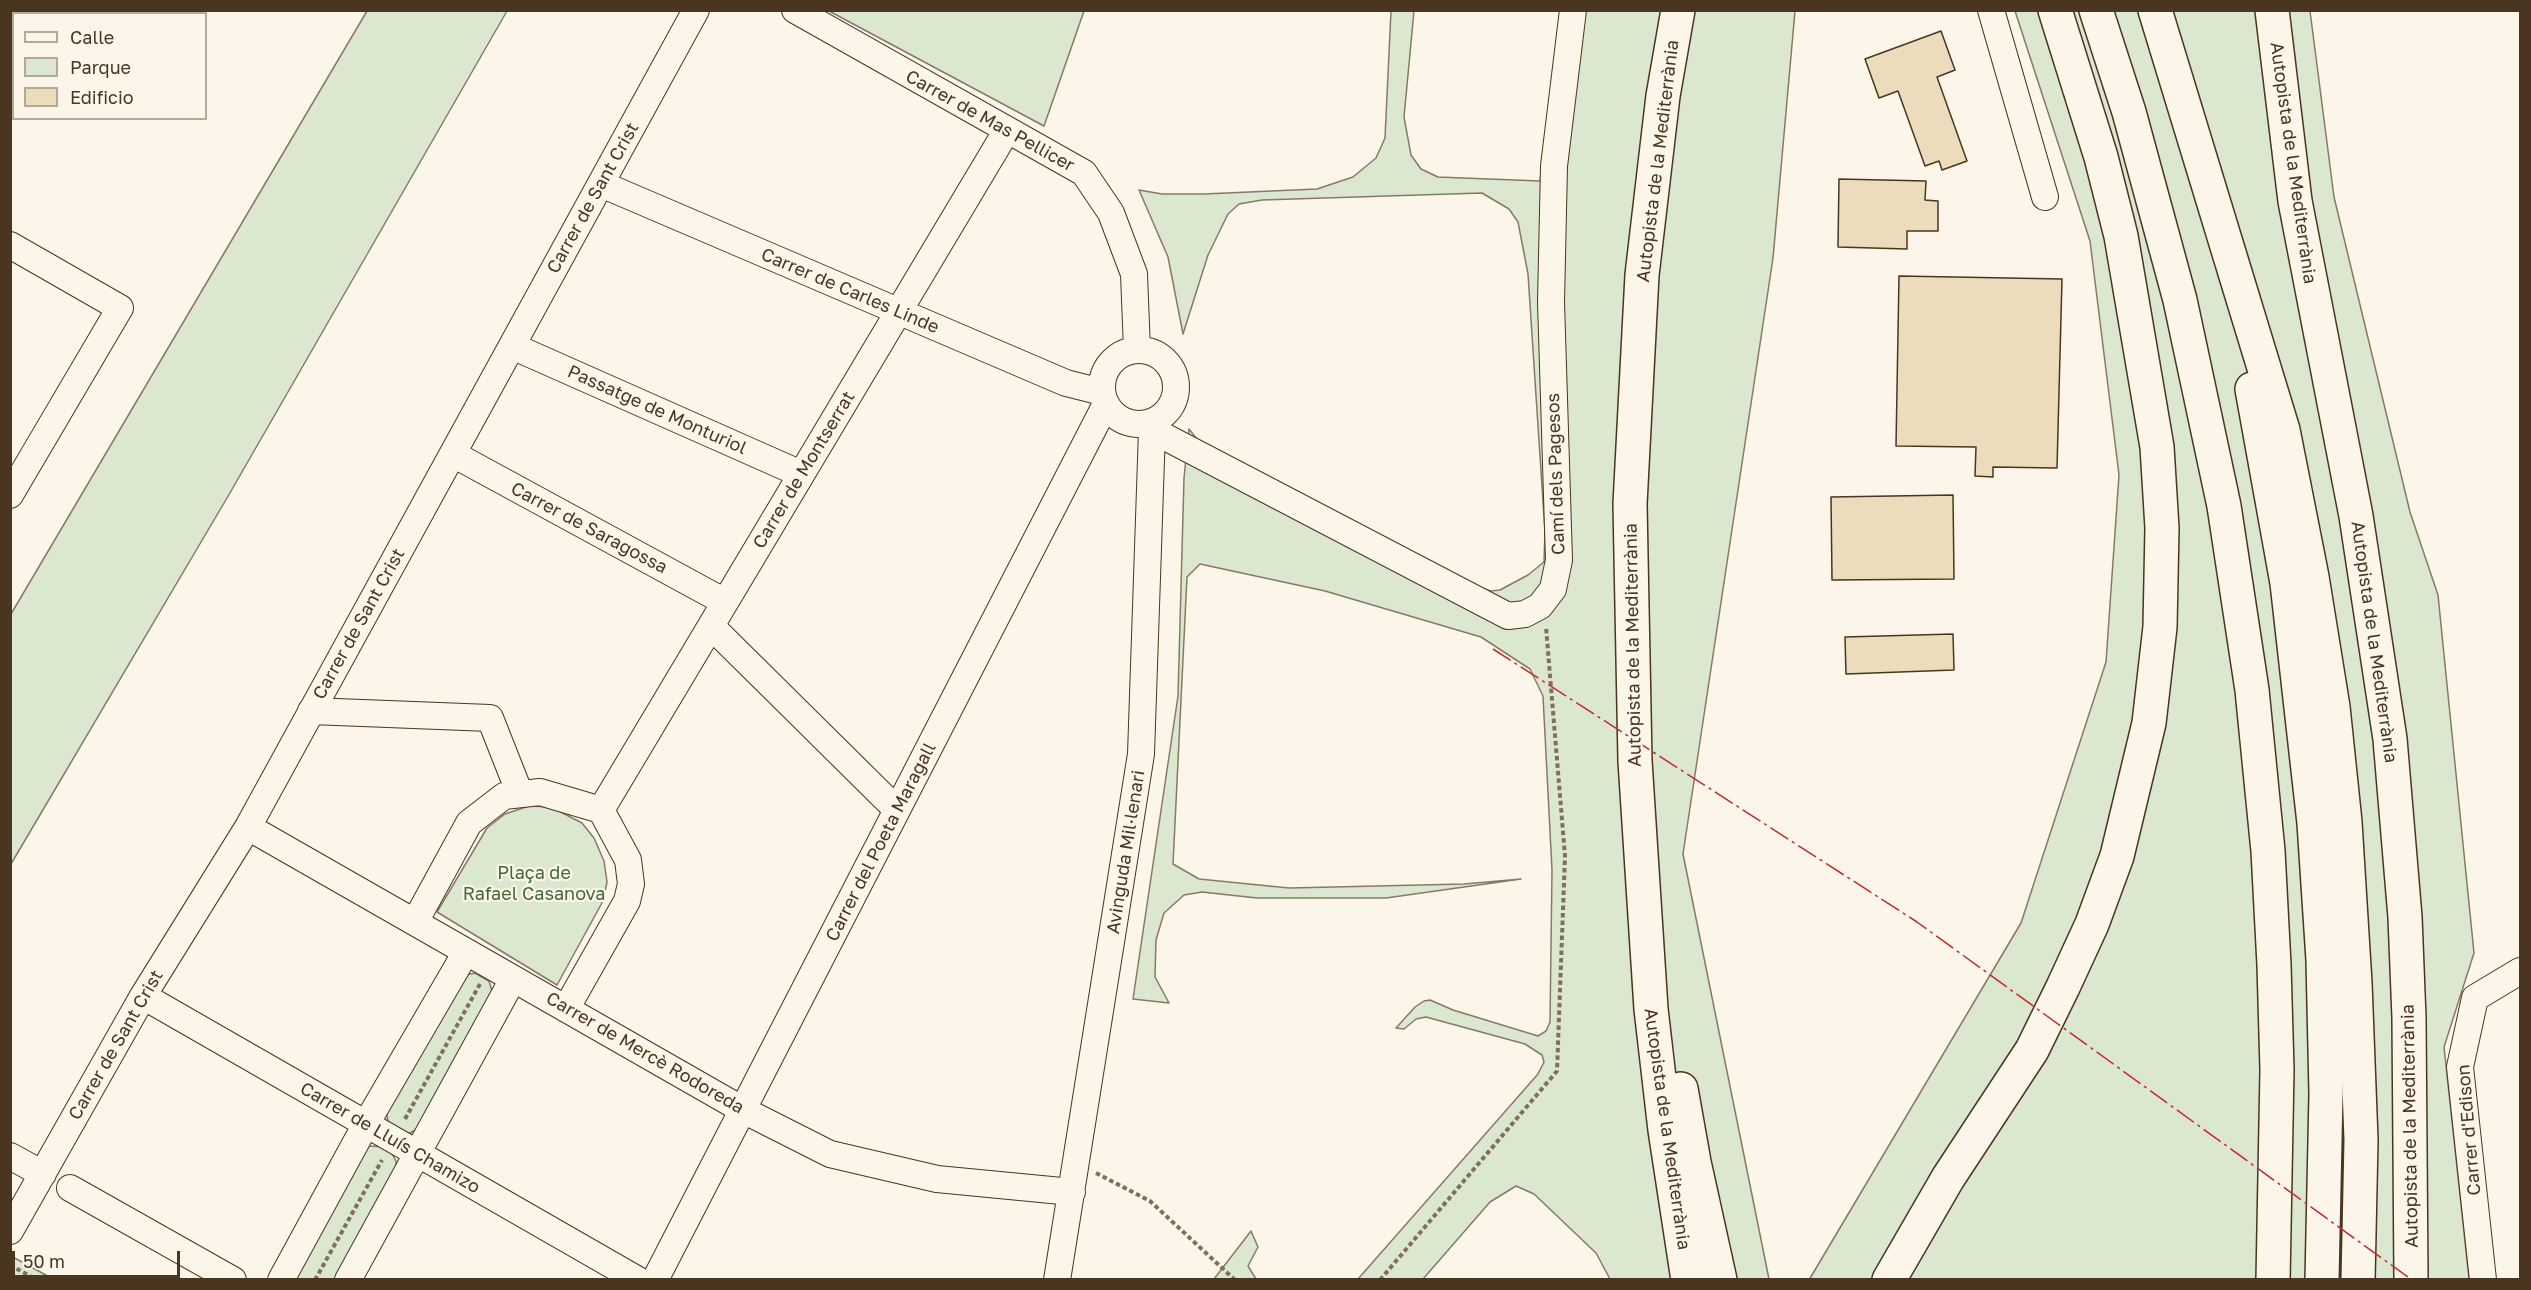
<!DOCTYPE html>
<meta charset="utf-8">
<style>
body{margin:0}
#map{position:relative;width:2531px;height:1290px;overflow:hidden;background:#fbf6e9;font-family:"Golos Text",sans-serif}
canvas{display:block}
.frame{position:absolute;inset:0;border:12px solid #4a3520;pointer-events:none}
.legend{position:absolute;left:12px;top:12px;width:195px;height:108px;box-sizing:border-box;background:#fbf6e9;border:2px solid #b4a999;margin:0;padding:8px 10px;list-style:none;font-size:18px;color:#4a3520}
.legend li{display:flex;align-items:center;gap:12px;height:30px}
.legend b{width:30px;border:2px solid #b4a999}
.scale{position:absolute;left:12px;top:1251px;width:168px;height:27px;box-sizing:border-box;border:3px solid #4a3520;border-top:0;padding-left:8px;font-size:18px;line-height:21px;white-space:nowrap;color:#4a3520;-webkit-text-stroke:4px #fbf6e9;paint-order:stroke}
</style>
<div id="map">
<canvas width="2531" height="1290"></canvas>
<div class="frame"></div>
<ul class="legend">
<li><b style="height:8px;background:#fbf6e9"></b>Calle</li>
<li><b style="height:16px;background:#dce7d0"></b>Parque</li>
<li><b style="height:16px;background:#ecdcbc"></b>Edificio</li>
</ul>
<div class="scale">50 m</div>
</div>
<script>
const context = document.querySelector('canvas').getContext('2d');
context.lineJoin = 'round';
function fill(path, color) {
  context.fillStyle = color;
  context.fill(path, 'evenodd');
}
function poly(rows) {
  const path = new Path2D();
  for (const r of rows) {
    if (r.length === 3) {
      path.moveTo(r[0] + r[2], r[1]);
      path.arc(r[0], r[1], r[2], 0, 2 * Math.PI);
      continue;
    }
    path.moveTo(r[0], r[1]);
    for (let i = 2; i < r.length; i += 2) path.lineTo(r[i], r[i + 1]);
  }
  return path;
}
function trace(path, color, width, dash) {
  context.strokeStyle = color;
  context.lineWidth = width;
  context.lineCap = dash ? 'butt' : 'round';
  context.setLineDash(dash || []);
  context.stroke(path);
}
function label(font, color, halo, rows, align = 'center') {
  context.font = font + ' "Golos Text",sans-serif';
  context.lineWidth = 4.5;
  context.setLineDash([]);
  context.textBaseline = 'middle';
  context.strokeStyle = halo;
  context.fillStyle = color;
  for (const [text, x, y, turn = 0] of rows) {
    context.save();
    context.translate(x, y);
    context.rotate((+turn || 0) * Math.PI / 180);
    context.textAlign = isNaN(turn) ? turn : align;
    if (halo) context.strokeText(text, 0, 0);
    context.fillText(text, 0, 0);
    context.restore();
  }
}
const green = poly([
 [367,11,507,11,227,498,11,864,11,614,367,11],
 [829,11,1084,11,1044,126,829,11],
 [1391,11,1414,11,1404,117,1411,155,1421,169,1438,177,1540,181,1561,11,1795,11,1773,258,1683,854,1769,1279,1610,1279,1596,1253,1534,1194,1516,1186,1490,1202,1423,1279,1358,1279,1538,1074,1544,1062,1542,1055,1525,1044,1426,1017,1416,1019,1404,1029,1396,1028,1415,1007,1424,1001,1430,1000,1453,1010,1538,1036,1546,1031,1550,1022,1552,870,1543,696,1530,669,1481,637,1325,591,1200,564,1187,577,1173,864,1199,879,1289,888,1464,884,1521,879,1386,898,1257,898,1202,892,1184,895,1164,913,1156,940,1155,977,1169,1003,1133,999,1178,696,1184,478,1189,429,1200,443,1472,586,1491,591,1500,590,1528,575,1544,562,1545,532,1528,274,1518,222,1509,209,1482,193,1262,200,1239,204,1228,214,1208,255,1183,334,1168,257,1139,190,1162,194,1204,194,1317,189,1353,177,1376,158,1385,138,1391,11],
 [2015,11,2310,11,2334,197,2410,512,2438,595,2474,953,2444,1047,2469,1279,1809,1280,2021,923,2106,662,2119,475,2090,241,2015,11],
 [529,806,551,807,582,823,594,838,604,861,607,882,603,901,557,985,437,912,487,828,505,814,529,806],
 [475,973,489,981,494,998,419,1128,410,1133,401,1133,389,1125,386,1112,465,975,475,973],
 [370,1146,385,1147,392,1154,396,1161,396,1171,335,1279,291,1279,361,1151,370,1146],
 [1251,1231,1258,1247,1248,1266,1256,1279,1214,1279,1251,1231],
 [10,1256,11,1256,53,1279,11,1279,10,1256]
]);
fill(green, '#dce7d0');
trace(green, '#887966', 1.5);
const building = poly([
 [1941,31,1955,70,1937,77,1967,161,1942,170,1939,161,1925,166,1898,91,1879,98,1865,59,1941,31],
 [1839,179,1926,181,1925,200,1938,201,1938,231,1907,231,1907,249,1838,247,1839,179],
 [1899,276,2062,279,2057,468,1993,467,1993,477,1975,476,1976,447,1896,446,1899,276],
 [1953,495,1954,579,1832,580,1831,497,1953,495],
 [1953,634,1954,670,1846,674,1845,637,1953,634]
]);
fill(building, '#ecdcbc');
trace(building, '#4a3520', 1.5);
const minor = poly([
 [795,10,1084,173,1111,213,1134,274,1137,350],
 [1991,10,2045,197],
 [601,184,1066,383,1102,392],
 [10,245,120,308,10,495],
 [512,346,801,474],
 [1139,387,37],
 [1152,430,1508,616,1525,614,1540,606,1553,589,1559,560,1551,302,1554,166,1573,10],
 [453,454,725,602],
 [711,626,897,810],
 [311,711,490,718,520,794],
 [601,810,1007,130],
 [248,827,743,1110,830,1154,937,1179,1072,1192],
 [415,922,469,823,504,796,540,792,601,810,628,860,631,884,627,901,566,1009],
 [143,996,638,1280],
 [10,1156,43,1174],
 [70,1188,233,1280],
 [10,1231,143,996,248,827,696,10],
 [281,1280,366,1124,466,952],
 [348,1280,513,979],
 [655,1280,1106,404],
 [1057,1280,1141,754,1152,430,1147,423],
 [2483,1280,2460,1067,2475,998,2520,971]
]);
const highway = poly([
 [1678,10,1663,96,1642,275,1630,504,1635,761,1651,1009,1665,1130,1688,1280],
 [2096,10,2129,112,2180,300,2224,506,2252,690,2268,851,2274,965,2277,1070,2273,1280],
 [2155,10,2283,430,2312,577,2333,707,2345,822,2355,983,2361,1140,2358,1280],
 [2272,10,2295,201,2356,516,2390,739,2405,917,2409,1018,2411,1280],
 [2252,389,2287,583,2314,823,2323,960,2326,1094,2322,1280],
 [1681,1089,1694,1162,1720,1280],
 [1889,1280,1948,1178,2032,1050,2063,987,2092,924,2117,856,2149,723,2160,627,2162,528,2157,447,2121,236,2101,157,2055,10]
]);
trace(minor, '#4a3520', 28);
trace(highway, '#4a3520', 36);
trace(poly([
 [405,1119,480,984],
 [1096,1173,1150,1201,1235,1280],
 [10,1265,37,1280],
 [315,1280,382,1160],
 [1380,1280,1557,1071,1565,856,1546,627]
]), '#7f6f5c', 4, [4.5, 3]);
trace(minor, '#fbf6e9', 26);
trace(highway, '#fbf6e9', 33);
trace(poly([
 [1493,649,1917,922,2412,1280]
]), '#c62828', 1.5, [21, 4.5, 3, 4.5]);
label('18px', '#4a3520', '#fbf6e9', [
 ["Carrer de Mas Pellicer",990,121,29],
 ["Autopista de la Mediterrània",1658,161,-83],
 ["Autopista de la Mediterrània",2293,163,82],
 ["Carrer de Sant Crist",593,198,-61],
 ["Carrer de Carles Linde",850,291,23],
 ["Passatge de Monturiol",657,410,24],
 ["Carrer de Montserrat",804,470,-59],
 ["Camí dels Pagesos",1556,474,-92],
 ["Carrer de Saragossa",589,528,28],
 ["Carrer de Sant Crist",359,624,-61],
 ["Autopista de la Mediterrània",2374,642,82],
 ["Autopista de la Mediterrània",1633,645,-91],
 ["Carrer del Poeta Maragall",881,842,-63],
 ["Avinguda Mil·lenari",1126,852,-81],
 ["Carrer de Sant Crist",116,1045,-60],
 ["Carrer de Mercè Rodoreda",645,1053,30],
 ["Autopista de la Mediterrània",2410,1126,-91],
 ["Autopista de la Mediterrània",1667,1129,82],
 ["Carrer d'Edison",2469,1130,-95],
 ["Carrer de Lluís Chamizo",390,1138,30]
]);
label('18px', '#436837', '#fbf6e9', [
 ["Plaça de",534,873],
 ["Rafael Casanova",534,894]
]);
</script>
